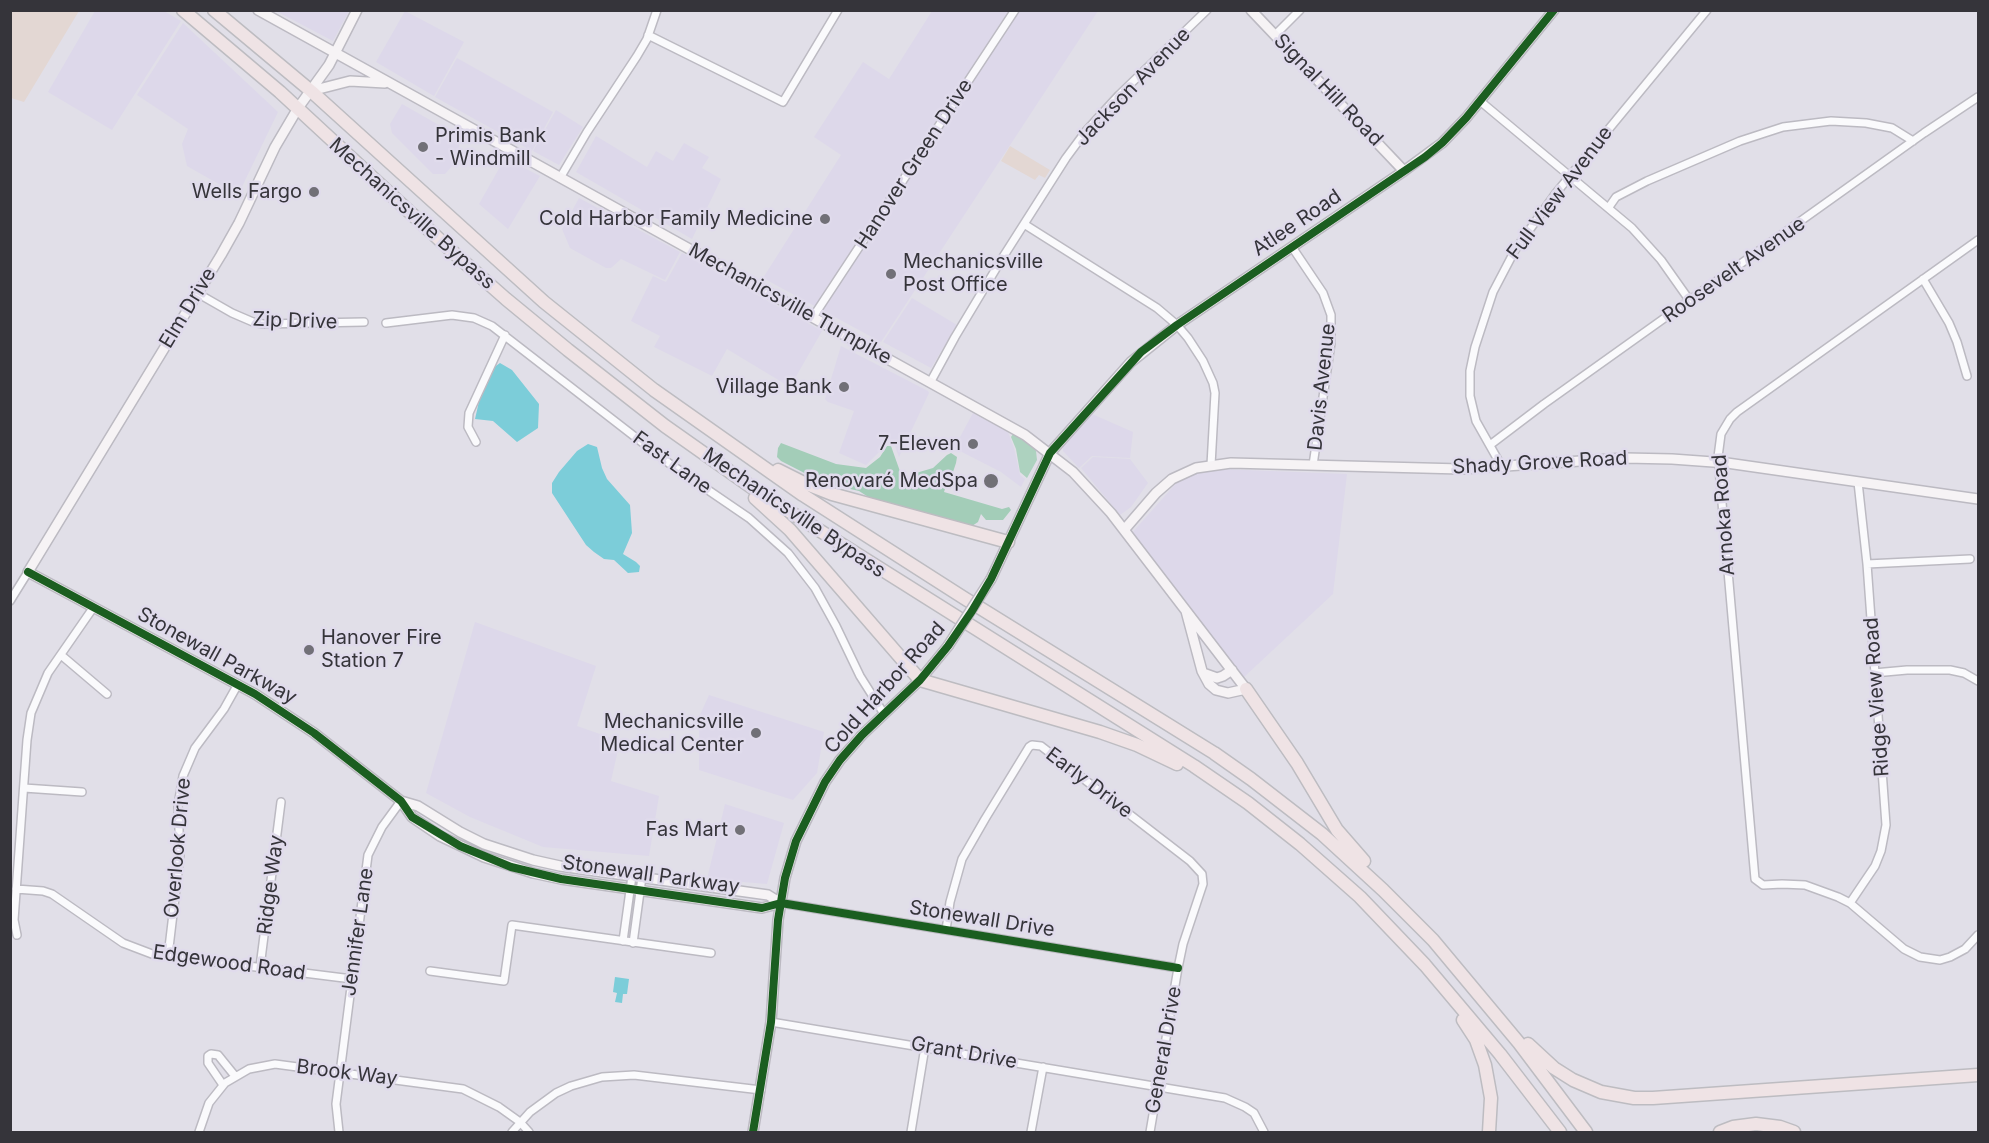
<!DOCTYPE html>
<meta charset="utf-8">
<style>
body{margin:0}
#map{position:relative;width:1989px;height:1143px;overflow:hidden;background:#e1dfe8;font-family:Inter,sans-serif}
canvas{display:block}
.frame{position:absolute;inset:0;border:12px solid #35343a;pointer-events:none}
</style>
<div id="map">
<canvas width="1989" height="1143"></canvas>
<div class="frame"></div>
</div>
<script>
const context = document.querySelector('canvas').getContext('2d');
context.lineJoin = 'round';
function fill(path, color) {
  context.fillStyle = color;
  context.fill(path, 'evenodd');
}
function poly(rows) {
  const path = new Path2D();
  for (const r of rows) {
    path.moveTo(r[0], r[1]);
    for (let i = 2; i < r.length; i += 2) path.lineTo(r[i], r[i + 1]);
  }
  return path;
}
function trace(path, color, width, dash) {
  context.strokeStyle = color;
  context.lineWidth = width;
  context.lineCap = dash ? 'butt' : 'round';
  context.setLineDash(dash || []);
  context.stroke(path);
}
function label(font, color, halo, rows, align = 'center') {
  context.font = font + ' Inter,sans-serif';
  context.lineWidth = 5;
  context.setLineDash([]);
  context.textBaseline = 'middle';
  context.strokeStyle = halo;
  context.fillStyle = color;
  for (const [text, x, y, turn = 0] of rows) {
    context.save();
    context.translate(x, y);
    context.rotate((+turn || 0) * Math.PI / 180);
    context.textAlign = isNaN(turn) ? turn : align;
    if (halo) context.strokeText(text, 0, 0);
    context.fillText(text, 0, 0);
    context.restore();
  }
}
fill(poly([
 [95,11,164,11,181,21,112,130,48,92],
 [276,11,276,10,349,11,333,41],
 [405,11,464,42,434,96,376,62],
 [932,11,1098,11,881,342,763,278,841,155,814,137,863,62,889,79],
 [183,23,278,112,238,195,187,166,182,144,188,129,137,95],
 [457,58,553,112,532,151,435,97],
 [402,104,460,137,459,149,453,165,445,174,433,174,392,133,390,124],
 [556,110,583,127,559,165,533,151],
 [596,136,647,167,656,151,673,161,684,143,709,157,702,168,721,179,692,239,576,172],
 [505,158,540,176,508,229,479,204],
 [579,198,680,252,665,280,621,259,611,268,606,268,570,248,562,229],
 [682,253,822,331,790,387,727,349,712,376,654,347,660,336,631,321,653,276,666,282],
 [912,298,957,325,931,368,883,342],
 [841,346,928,391,929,393,899,457,895,446,890,442,884,443,879,452,866,465,839,453,854,411,828,402,825,399],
 [973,413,1008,432,1014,448,1020,475,1025,479,1021,487,1001,472,954,448],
 [1092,414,1133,432,1130,458,1092,456,1079,468,1063,451,1063,445],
 [1093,457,1130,459,1148,483,1131,507,1120,515,1081,468],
 [1220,469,1347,474,1333,594,1243,678,1131,534,1179,480,1203,471],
 [475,622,596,666,577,726,620,741,611,781,659,796,649,856,543,847,470,817,426,793],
 [709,695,824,732,817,773,793,800,699,770,699,717],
 [725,804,784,823,767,884,707,879]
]), '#ddd8ea');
fill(poly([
 [10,11,79,11,24,102,11,98],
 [1010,146,1050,170,1045,178,1039,175,1035,180,1001,161]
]), '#e3d7d3');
fill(poly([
 [1013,434,1033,446,1036,451,1037,460,1027,478,1020,472,1016,449,1011,437]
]), '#add2bf');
fill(poly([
 [781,443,836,464,866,468,880,457,887,446,891,446,902,477,907,480,912,478,916,473,933,468,947,455,951,453,957,457,956,463,952,475,949,476,944,492,1002,509,1009,507,1011,510,1003,520,986,520,981,514,978,522,972,526,873,500,859,491,824,483,781,461,777,457,778,448]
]), '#a3cdb8');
fill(poly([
 [500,363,512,370,539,404,538,428,517,442,493,421,475,419,480,397,493,368],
 [588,444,597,447,602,468,607,479,630,505,632,533,623,554,636,562,640,566,639,572,628,573,614,560,604,559,594,552,586,545,552,493,552,483,559,472,577,451],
 [615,977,629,979,627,994,623,994,622,1003,615,1002,617,993,613,992]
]), '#7ccdd9');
const street = poly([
 [648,35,783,102,838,10],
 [1275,35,1300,10],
 [1480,101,1632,228,1661,260,1690,301],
 [560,178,587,132,637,56,647,39,657,10],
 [1609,207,1616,197,1647,181,1740,141,1783,127,1831,121,1866,123,1892,128,1913,141],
 [1024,224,1157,308,1177,325,1188,338,1203,361,1213,383,1215,393,1211,465],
 [1978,240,1737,412,1730,419,1721,434,1718,457,1755,879,1763,885,1782,884,1805,885,1838,897,1850,903,1904,949,1920,957,1940,960,1950,957,1965,949,1978,935],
 [1292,247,1323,293,1331,315,1331,343,1313,465],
 [1923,279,1949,323,1957,342,1967,376],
 [197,293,232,313,253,322,263,324,364,322],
 [813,317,1015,10],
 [386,323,452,315,474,318,492,326,670,464,749,518,788,553,815,588,836,626,860,676,884,714],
 [931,381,955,337,1003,257,1066,158,1086,131,1119,95,1207,10],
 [476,442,468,427,469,413,505,335],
 [1490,445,1544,404,1924,133,1978,97],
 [1502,467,1476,421,1470,396,1470,371,1475,347,1493,292,1515,250,1556,193,1707,10],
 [1867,564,1970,559],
 [10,601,28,572],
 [61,655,107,694],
 [1874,673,1907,670,1950,670,1964,673,1978,681],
 [24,788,82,792],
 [16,889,43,891,52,894,123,943,152,954,352,979],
 [781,903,1178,968],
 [1850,903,1875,866,1881,851,1886,825,1867,564,1858,482],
 [946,930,950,902,962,859,985,819,1029,747,1032,745,1041,746,1190,861,1202,874,1203,884,1183,944,1178,968,1150,1132],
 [17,935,14,920,27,740,31,713,48,673,93,608],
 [623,941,632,876],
 [633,943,642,877],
 [168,956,180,855,178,805,183,776,195,748,224,709,238,684],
 [260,967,281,802],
 [430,971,504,981,512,925,711,953],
 [771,1022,1225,1098,1245,1107,1254,1113,1264,1132],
 [223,1085,208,1063,208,1056,211,1054,218,1055,235,1076],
 [199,1132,209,1103,225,1083,249,1069,275,1064,463,1089,499,1107,520,1122,529,1132],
 [339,1132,336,1104,368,855,382,827,401,801],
 [512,1132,530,1112,556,1093,571,1086,602,1077,634,1075,761,1090],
 [911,1132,925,1047],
 [1031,1132,1043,1067]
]);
const secondary = poly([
 [258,10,1025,435,1073,472,1111,513,1246,689,1228,693,1216,690,1209,684,1202,671,1186,611],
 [357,10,329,65,298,108,275,147,239,223,221,255,28,572,255,694,314,733,401,801,412,817,440,836,484,857,533,873,561,879,762,908,781,903],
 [1251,10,1404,171],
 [311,91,350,81,385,83],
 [1124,530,1156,493,1172,479,1196,468,1231,463,1461,469,1625,458,1672,459,1727,463,1978,499],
 [991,579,1050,453,1131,362,1177,325,1404,171,1442,143,1466,118,1554,10],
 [1203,673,1217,678,1223,676,1232,670],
 [401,801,418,806,460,832,484,844,533,860,560,866,768,895,781,903],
 [753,1132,771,1022,778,920,785,878,796,841,825,782,840,760,862,735,920,680,948,646]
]);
const highway = poly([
 [183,10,280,92,455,254,506,299,568,350,665,426,760,493,1194,766,1248,803,1300,844,1360,897,1425,965,1500,1054,1560,1132],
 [214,10,311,91,544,302,654,390,803,495,964,598,1214,753,1251,779,1322,834,1383,890,1433,940,1519,1043,1586,1132],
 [778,470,804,483,832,494,1008,542],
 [755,498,790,530,920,680,1100,732,1137,745,1177,764],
 [1246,689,1297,763,1337,830,1364,861],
 [1463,1020,1476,1040,1485,1065,1491,1098,1489,1132],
 [1528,1044,1554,1068,1573,1080,1601,1092,1634,1098,1653,1098,1978,1075],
 [1720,1132,1733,1127,1756,1124,1780,1127,1794,1132]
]);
trace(street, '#bcbac2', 10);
trace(secondary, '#bcbac2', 12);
trace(highway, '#bdbcc1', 15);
trace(street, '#fafafc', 7);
trace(secondary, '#f6f3f5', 9);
trace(highway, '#efe3e5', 12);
const secondaryBridge = poly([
 [948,646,991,579]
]);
trace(secondaryBridge, '#bcbac2', 12, []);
trace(secondaryBridge, '#f6f3f5', 9);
trace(poly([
 [28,572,255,694,314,733,401,801,412,817,460,846,511,867,561,879,762,908,781,903,1178,968],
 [753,1132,771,1022,778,920,785,878,796,841,825,782,840,760,862,735,920,680,948,646,972,611,991,579,1050,453,1141,352,1177,325,1425,157,1442,143,1466,118,1554,10]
]), '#1b5e20', 8);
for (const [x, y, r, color] of [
 [423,147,6,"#717077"],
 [314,192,6,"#717077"],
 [825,219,6,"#717077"],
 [891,274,6,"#717077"],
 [844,387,6,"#717077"],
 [973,444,6,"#717077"],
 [991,481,8,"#717077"],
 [309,650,6,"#717077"],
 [756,733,6,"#717077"],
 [740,830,6,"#717077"]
]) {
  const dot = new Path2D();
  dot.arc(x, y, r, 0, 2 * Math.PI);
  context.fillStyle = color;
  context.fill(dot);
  trace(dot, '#e0dbec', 2);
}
label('20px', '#35343a', '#e0dbec', [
 ["Jackson Avenue",1133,87,-46],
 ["Signal Hill Road",1328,90,46],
 ["Hanover Green Drive",914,164,-57],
 ["Full View Avenue",1560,193,-53],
 ["Mechanicsville Bypass",412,214,42],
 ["Atlee Road",1297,223,-34],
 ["Roosevelt Avenue",1734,270,-35],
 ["Mechanicsville Turnpike",790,304,29],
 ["Elm Drive",188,308,-59],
 ["Zip Drive",295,321,2],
 ["Davis Avenue",1322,387,-84],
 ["Fast Lane",672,463,36],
 ["Shady Grove Road",1540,463,-3],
 ["Mechanicsville Bypass",794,513,34],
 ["Arnoka Road",1724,515,-94],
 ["Stonewall Parkway",217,656,29],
 ["Cold Harbor Road",885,688,-48],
 ["Ridge View Road",1877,697,-94],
 ["Early Drive",1089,783,37],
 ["Overlook Drive",178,848,-85],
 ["Stonewall Parkway",651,875,8],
 ["Ridge Way",271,885,-83],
 ["Stonewall Drive",982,919,9],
 ["Jennifer Lane",358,932,-82],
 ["Edgewood Road",229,963,8],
 ["General Drive",1164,1050,-80],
 ["Grant Drive",964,1053,10],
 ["Brook Way",347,1073,7]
]);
label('20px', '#35343a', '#e0dbec', [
 ["Primis Bank",435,136,"left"],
 ["- Windmill",435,159,"left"],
 ["Wells Fargo",302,192],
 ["Cold Harbor Family Medicine",813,219],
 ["Mechanicsville",903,262,"left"],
 ["Post Office",903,285,"left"],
 ["Village Bank",832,387],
 ["7-Eleven",961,444],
 ["Renovaré MedSpa",978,481],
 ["Hanover Fire",321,638,"left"],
 ["Station 7",321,661,"left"],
 ["Mechanicsville",744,722],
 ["Medical Center",744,745],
 ["Fas Mart",728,830]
], 'right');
</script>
